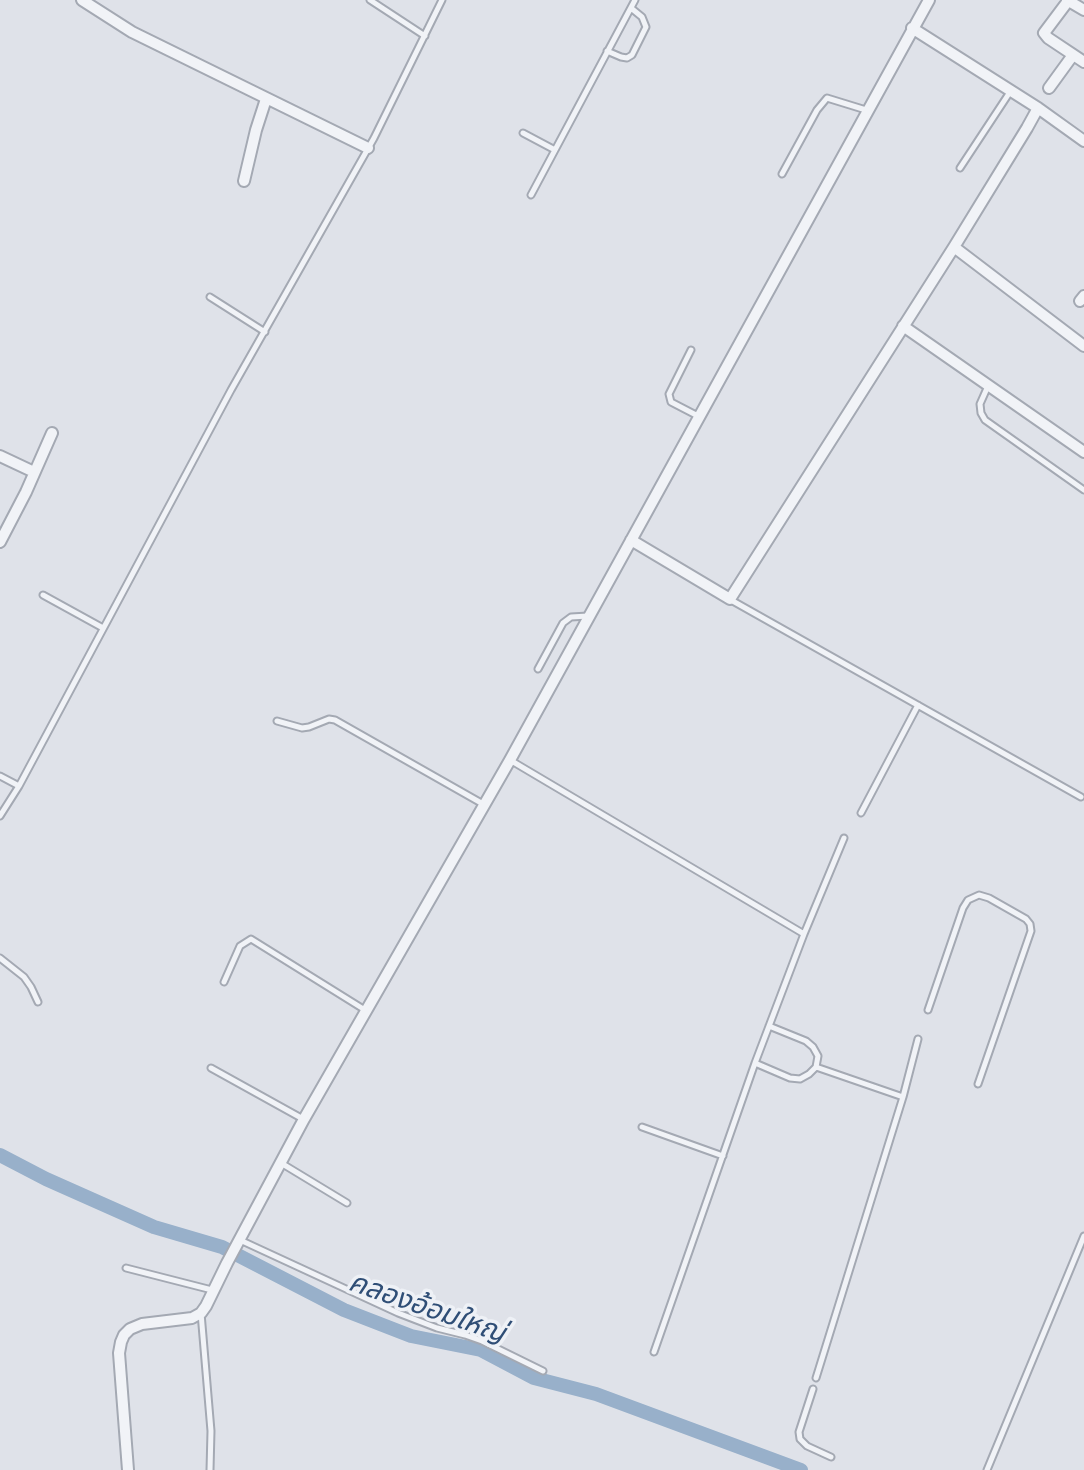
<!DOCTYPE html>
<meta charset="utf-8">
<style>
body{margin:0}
canvas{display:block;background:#dfe2e9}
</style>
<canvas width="1084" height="1470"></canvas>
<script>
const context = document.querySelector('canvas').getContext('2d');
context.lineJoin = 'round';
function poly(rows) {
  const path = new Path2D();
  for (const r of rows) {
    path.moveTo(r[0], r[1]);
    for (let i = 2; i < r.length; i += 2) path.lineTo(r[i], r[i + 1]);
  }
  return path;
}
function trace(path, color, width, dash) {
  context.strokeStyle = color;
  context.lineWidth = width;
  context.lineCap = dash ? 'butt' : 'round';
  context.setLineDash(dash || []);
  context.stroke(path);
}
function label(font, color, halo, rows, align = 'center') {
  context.font = font + ' Cabin,"Noto Sans Thai",sans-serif';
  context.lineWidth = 7;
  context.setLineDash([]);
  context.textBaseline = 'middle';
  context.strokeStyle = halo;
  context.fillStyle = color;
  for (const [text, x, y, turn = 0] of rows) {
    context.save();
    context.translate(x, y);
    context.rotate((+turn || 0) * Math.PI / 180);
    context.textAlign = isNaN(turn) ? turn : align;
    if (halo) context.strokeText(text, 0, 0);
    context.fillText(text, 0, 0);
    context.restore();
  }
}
trace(poly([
 [0,1155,46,1179,154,1227,222,1247,344,1310,411,1336,481,1350,534,1378,596,1394,801,1470]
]), '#98b0ca', 14);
const service = poly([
 [370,0,425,36],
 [607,51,621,57,627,58,632,55,646,27,642,17,631,8],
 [523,133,555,150],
 [960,168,1010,92],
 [782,174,817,110,827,98,866,110],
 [531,195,635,0],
 [210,297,265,332],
 [691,350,669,394,671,402,698,416],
 [988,386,980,404,981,413,985,420,1084,490],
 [43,595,103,628],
 [731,600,1081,797],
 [538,669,563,623,571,617,588,616],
 [277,721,302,728,309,727,329,719,335,720,483,804],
 [510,760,804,934,755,1063,654,1352],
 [0,776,19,786],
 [861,813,918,705],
 [0,816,19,786,231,390,374,138,442,0],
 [804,934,844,838],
 [0,958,24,977,31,987,38,1002],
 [224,982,240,946,251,939,365,1010],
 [928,1010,963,908,968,900,979,895,989,898,1026,919,1030,924,1031,931,978,1084],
 [755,1063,790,1078,800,1079,809,1074,816,1067,818,1056,813,1047,806,1041,769,1026],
 [816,1067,903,1097,816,1378],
 [211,1068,303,1119],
 [903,1097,918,1039],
 [642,1127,723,1156],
 [281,1163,347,1203],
 [240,1240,398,1313,437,1328,465,1335,482,1341,543,1371],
 [126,1268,212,1290],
 [201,1313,211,1431,210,1470],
 [813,1389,799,1432,800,1439,807,1446,831,1457],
 [987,1470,1084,1236]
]);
const minor = poly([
 [82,0,132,32,368,148],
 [1067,0,1084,10],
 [1068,1,1044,33,1048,38,1084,62],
 [912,28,1038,108,1084,141],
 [1049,88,1073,55],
 [244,181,256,130,266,99],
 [954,247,1084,346],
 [1080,301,1084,296],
 [903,326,1084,452],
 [0,456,34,472],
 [631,540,730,599,954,247,1027,128,1038,108],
 [0,542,26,492,52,433],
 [128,1470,119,1353,121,1342,124,1335,130,1329,142,1324,192,1318,201,1313,206,1306,227,1263,304,1119,510,760,929,0]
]);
trace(service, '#a4a9b3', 9);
trace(minor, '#a4a9b3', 14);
trace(service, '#f1f3f7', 5);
trace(minor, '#f1f3f7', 10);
label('italic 28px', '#2f4e76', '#eef1f6', [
 ["คลองอ้อมใหญ่",427,1308,19]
]);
</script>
